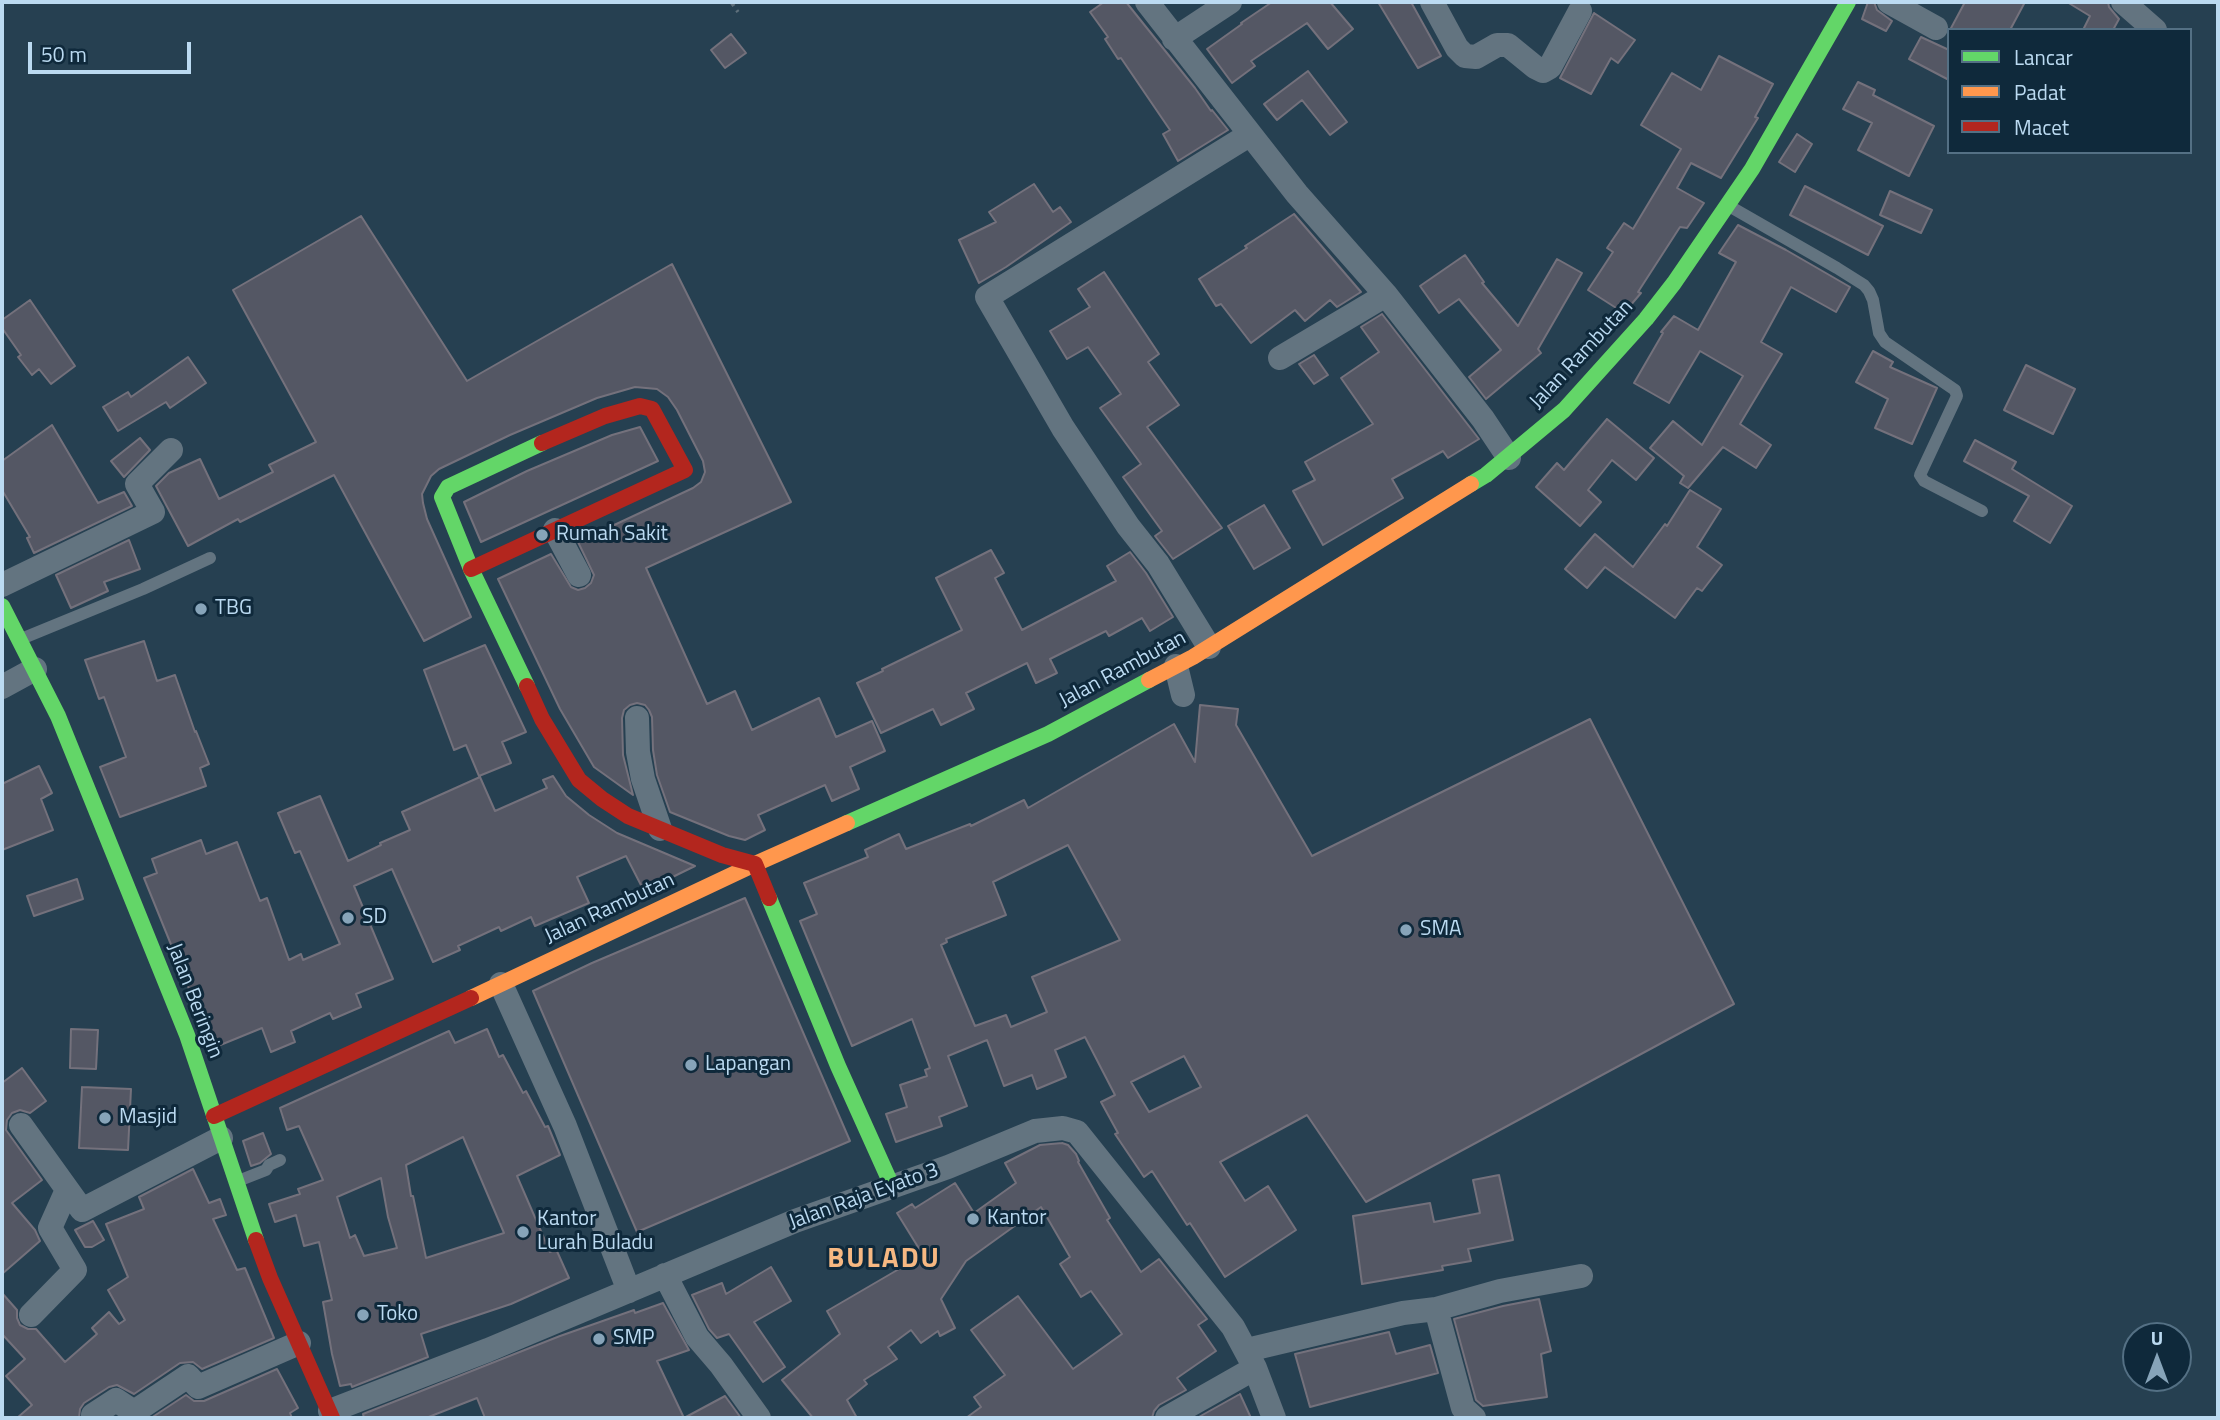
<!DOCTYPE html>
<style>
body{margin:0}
#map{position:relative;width:2220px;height:1420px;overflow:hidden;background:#264051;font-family:"Titillium Web",sans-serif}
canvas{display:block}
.frame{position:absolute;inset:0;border:4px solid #bbdaf1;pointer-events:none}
.legend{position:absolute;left:1947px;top:28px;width:245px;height:126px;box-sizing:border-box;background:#0f293b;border:2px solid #547084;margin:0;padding:9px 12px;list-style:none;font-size:21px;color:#bbdaf1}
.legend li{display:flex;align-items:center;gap:14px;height:35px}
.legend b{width:35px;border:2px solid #547084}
.north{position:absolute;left:2122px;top:1322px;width:70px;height:70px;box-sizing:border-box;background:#0f293b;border:2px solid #547084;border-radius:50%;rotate:0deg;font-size:19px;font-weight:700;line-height:28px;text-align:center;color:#bbdaf1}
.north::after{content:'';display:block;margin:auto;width:24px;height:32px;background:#87a4b9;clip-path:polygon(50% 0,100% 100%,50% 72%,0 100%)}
.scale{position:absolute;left:28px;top:42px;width:163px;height:32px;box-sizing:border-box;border:4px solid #bbdaf1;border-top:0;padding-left:9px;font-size:21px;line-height:24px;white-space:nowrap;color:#bbdaf1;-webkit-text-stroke:5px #0f293b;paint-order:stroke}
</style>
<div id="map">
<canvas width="2220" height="1420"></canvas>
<div class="frame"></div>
<ul class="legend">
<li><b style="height:9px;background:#63d668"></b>Lancar</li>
<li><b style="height:9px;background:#ff974d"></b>Padat</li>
<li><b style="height:9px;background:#b3261e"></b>Macet</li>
</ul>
<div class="north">U</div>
<div class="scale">50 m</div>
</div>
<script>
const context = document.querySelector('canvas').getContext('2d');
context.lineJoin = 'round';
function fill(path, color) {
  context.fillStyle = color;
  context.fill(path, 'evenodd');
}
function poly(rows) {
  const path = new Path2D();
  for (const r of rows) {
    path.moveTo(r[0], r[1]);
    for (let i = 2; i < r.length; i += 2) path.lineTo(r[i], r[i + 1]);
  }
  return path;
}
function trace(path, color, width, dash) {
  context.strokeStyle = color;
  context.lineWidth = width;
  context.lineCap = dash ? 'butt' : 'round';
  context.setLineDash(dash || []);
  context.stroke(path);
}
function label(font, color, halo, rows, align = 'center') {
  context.font = font + ' "Titillium Web",sans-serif';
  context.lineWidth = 6;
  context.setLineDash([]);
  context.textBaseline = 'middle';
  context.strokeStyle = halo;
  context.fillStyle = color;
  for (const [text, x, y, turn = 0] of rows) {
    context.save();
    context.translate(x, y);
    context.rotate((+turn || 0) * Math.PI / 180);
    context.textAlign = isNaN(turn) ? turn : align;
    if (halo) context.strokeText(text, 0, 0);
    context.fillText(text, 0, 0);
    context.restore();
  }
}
const building = poly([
 [1104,2,1126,2,1195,88,1211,111,1212,110,1228,130,1178,161,1163,134,1170,130,1121,58,1118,59,1105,39,1108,37,1090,12,1104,2],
 [1272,2,1330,2,1353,29,1328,49,1307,23,1251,61,1255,66,1232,83,1207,49,1242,24,1241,23,1272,2],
 [1378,2,1411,2,1441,56,1418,68,1378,2],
 [1868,2,1874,2,1877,10,1892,21,1886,31,1862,19,1868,2],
 [1965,2,2025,2,2010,30,1950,30,1965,2],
 [2067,2,2108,2,2109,7,2119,19,2113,30,2083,30,2090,16,2067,2],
 [1594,13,1635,40,1618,63,1611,58,1591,94,1560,78,1594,13],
 [731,34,746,53,725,68,711,50,731,34],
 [1921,37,1949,50,1949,80,1909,59,1921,37],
 [1719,56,1773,84,1755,117,1758,118,1721,178,1691,163,1677,188,1704,203,1687,228,1680,227,1638,292,1641,293,1624,313,1588,290,1613,252,1607,248,1624,223,1633,229,1681,149,1641,125,1672,73,1701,90,1719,56],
 [1308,71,1347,122,1330,135,1302,100,1277,120,1264,104,1308,71],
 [1858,82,1875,90,1873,95,1934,126,1909,176,1858,150,1872,123,1843,109,1858,82],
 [1797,134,1812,144,1795,172,1779,162,1797,134],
 [1034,184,1053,212,1060,207,1071,222,1006,267,979,283,959,240,996,222,989,212,1034,184],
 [1805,186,1883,226,1868,255,1790,215,1805,186],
 [1890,191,1932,210,1921,233,1880,215,1890,191],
 [1294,214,1361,292,1337,307,1330,300,1305,321,1295,310,1251,343,1221,304,1216,306,1199,279,1247,248,1245,246,1294,214],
 [361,216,467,381,672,264,791,502,646,568,707,704,735,691,752,730,819,698,836,737,872,721,885,751,850,767,859,789,832,801,825,785,758,815,765,830,745,840,729,836,670,812,657,775,653,750,652,717,649,710,645,705,637,703,630,705,624,710,622,718,623,755,633,795,594,767,560,709,498,579,551,554,571,587,578,590,585,588,591,583,594,575,578,542,693,488,701,482,705,472,703,461,677,410,668,397,657,389,635,387,597,398,510,435,439,469,431,476,422,494,423,503,427,519,471,617,424,641,334,475,240,522,238,519,188,546,156,486,169,473,200,459,219,499,273,472,269,465,316,442,233,290,361,216],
 [1738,225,1786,250,1850,287,1836,312,1791,287,1761,342,1782,354,1740,424,1771,445,1756,468,1723,447,1688,488,1680,483,1684,476,1650,448,1673,421,1702,445,1743,376,1700,351,1669,403,1634,383,1663,333,1661,332,1674,316,1698,330,1736,262,1719,253,1738,225],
 [1465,255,1484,282,1482,283,1518,326,1557,259,1582,273,1538,349,1541,353,1486,399,1469,377,1501,350,1459,299,1439,313,1420,286,1465,255],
 [1104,272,1159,354,1148,362,1179,405,1147,427,1222,528,1173,559,1155,536,1162,531,1123,477,1141,464,1100,408,1121,394,1088,347,1067,359,1050,331,1090,307,1078,289,1104,272],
 [30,300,75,366,51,384,39,369,32,375,18,357,21,355,2,328,2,320,30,300],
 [1382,314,1479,439,1448,458,1443,451,1392,479,1403,498,1323,545,1293,491,1315,480,1305,462,1373,424,1341,378,1379,352,1361,327,1382,314],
 [1873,351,1893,362,1890,367,1937,388,1912,444,1875,428,1888,399,1856,382,1873,351],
 [1314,355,1328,375,1314,384,1299,364,1314,355],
 [188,357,206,383,170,408,166,402,118,431,103,407,128,392,131,397,188,357],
 [2026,365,2075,389,2053,434,2004,410,2026,365],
 [1607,419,1654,458,1636,480,1612,460,1588,490,1601,502,1580,526,1536,487,1557,463,1564,470,1607,419],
 [52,425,98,503,124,492,132,506,34,553,27,538,30,537,2,490,2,461,52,425],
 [640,427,658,461,481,542,464,502,527,471,612,435,640,427],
 [140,438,150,450,124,477,111,461,140,438],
 [1975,440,2016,462,2012,469,2072,506,2050,543,2014,521,2029,496,1964,461,1975,440],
 [1690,490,1721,509,1697,547,1722,565,1702,591,1697,588,1675,618,1605,567,1587,588,1565,569,1595,534,1633,567,1665,524,1667,526,1690,490],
 [1264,505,1290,548,1254,569,1228,526,1264,505],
 [129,540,140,569,104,582,108,591,71,608,56,575,129,540],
 [991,550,1004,573,995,578,1022,630,1116,581,1107,566,1130,552,1146,573,1173,617,1150,631,1142,618,1109,636,1106,631,1050,659,1057,673,1036,683,1027,663,966,693,974,709,941,725,933,709,881,733,857,683,883,671,882,669,962,630,936,578,991,550],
 [144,641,157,681,175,675,195,732,196,731,209,764,200,768,206,786,120,817,100,767,126,757,104,697,99,699,85,660,144,641],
 [485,645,526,732,502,742,511,763,479,776,466,745,454,750,424,670,485,645],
 [1200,705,1238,709,1236,725,1312,856,1590,719,1734,1004,1366,1202,1307,1115,1220,1162,1245,1201,1268,1186,1296,1230,1225,1277,1190,1223,1187,1225,1152,1171,1144,1177,1115,1134,1118,1133,1101,1102,1115,1095,1085,1037,1055,1050,1066,1077,1037,1089,1032,1075,1004,1086,987,1040,948,1056,967,1106,939,1117,942,1126,896,1142,886,1114,907,1107,900,1085,927,1076,925,1070,930,1068,912,1019,852,1046,800,921,817,914,804,883,868,857,865,850,899,834,906,849,970,824,971,826,1024,800,1028,808,1174,724,1195,762,1200,705],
 [1068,845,1120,940,1032,977,1047,1012,1011,1027,1006,1015,975,1026,941,945,947,942,946,939,1006,915,993,882,1068,845],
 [1184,1056,1201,1087,1149,1112,1131,1082,1184,1056],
 [39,766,52,793,41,799,53,830,2,850,2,784,39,766],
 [553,776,566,796,589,815,617,833,695,866,644,891,626,856,577,877,589,903,535,926,531,917,501,931,499,927,458,946,460,950,433,962,392,869,354,886,393,979,356,994,361,1007,333,1019,330,1013,291,1031,295,1042,271,1052,262,1028,213,1048,144,878,157,873,152,859,201,840,206,854,237,842,260,901,267,898,289,960,301,954,303,960,340,944,300,851,295,853,278,813,320,796,348,861,381,845,380,843,410,830,402,812,480,777,495,811,547,788,543,780,553,776],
 [77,879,83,899,34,916,27,896,77,879],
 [745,898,850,1141,637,1232,533,991,592,963,745,898],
 [71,1029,98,1030,96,1069,70,1068,71,1029],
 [487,1029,499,1057,503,1055,523,1093,526,1091,545,1127,548,1126,560,1155,517,1176,550,1252,556,1249,569,1278,511,1304,421,1334,428,1357,352,1387,351,1384,340,1386,332,1354,323,1302,332,1300,319,1242,304,1246,296,1215,275,1222,269,1204,300,1194,298,1189,323,1180,299,1126,287,1130,280,1108,449,1031,455,1043,487,1029],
 [463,1137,504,1233,426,1258,413,1196,411,1196,406,1165,463,1137],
 [381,1178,388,1217,397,1248,364,1256,355,1235,350,1238,337,1197,381,1178],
 [22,1068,46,1101,30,1113,20,1110,12,1113,7,1120,6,1130,42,1180,12,1203,35,1230,40,1241,2,1274,2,1083,22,1068],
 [82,1087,131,1089,128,1150,79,1148,82,1087],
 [263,1133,271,1154,260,1163,251,1166,243,1141,263,1133],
 [1062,1143,1068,1145,1076,1154,1079,1161,1078,1162,1110,1218,1107,1220,1141,1272,1159,1259,1207,1319,1198,1325,1216,1351,1177,1378,1186,1390,1159,1405,1154,1411,1152,1418,966,1418,981,1407,974,1397,1005,1375,971,1330,1018,1296,1073,1369,1122,1334,1091,1291,1081,1297,1060,1264,1070,1257,1041,1207,966,1261,941,1299,955,1328,940,1336,938,1331,921,1343,911,1330,888,1347,897,1359,864,1380,867,1384,847,1400,857,1418,813,1418,782,1380,840,1334,827,1311,923,1255,897,1213,912,1204,915,1208,955,1183,974,1213,1016,1183,1005,1163,1040,1145,1062,1143],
 [193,1169,209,1203,220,1199,226,1215,213,1219,237,1270,245,1268,274,1338,202,1369,193,1362,180,1363,134,1394,117,1385,109,1387,84,1403,80,1409,79,1418,17,1418,32,1405,6,1376,25,1359,2,1334,2,1293,17,1310,17,1318,20,1325,28,1329,36,1329,65,1362,97,1334,92,1328,109,1312,119,1324,125,1320,108,1290,128,1277,106,1224,144,1209,139,1197,193,1169],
 [1499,1175,1513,1240,1468,1249,1471,1261,1442,1266,1443,1270,1362,1284,1353,1216,1430,1203,1434,1222,1480,1213,1473,1180,1499,1175],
 [93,1221,104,1240,92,1247,85,1247,75,1230,93,1221],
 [771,1267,791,1301,754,1322,785,1367,763,1382,729,1334,717,1338,709,1329,692,1295,722,1283,726,1294,771,1267],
 [1539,1299,1551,1351,1541,1354,1547,1397,1483,1406,1476,1400,1454,1319,1503,1306,1539,1299],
 [663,1303,689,1350,657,1361,684,1418,485,1418,477,1398,426,1418,364,1418,363,1414,560,1336,634,1310,635,1313,663,1303],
 [1389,1332,1396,1354,1430,1345,1438,1373,1310,1407,1295,1354,1389,1332],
 [277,1369,298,1408,290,1413,292,1418,151,1418,186,1395,194,1401,204,1401,277,1369],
 [1240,1394,1251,1418,1197,1418,1240,1394],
 [725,1396,741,1418,684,1418,725,1396]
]);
fill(building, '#545764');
trace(building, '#74717c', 2);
trace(poly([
 [731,2,738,12]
]), '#5e6f7b', 3.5, [5, 5]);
trace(poly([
 [1729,206,1837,268,1864,285,1869,291,1873,300,1879,333,1885,342,1955,390,1957,396,1920,475,1924,481,1982,511],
 [21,639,143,589,210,558],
 [238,1181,266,1170,269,1165,280,1160]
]), '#637480', 12);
trace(poly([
 [1147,2,1297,194,1386,295,1483,419,1509,458],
 [1432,2,1457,48,1465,56,1476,57,1497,45,1508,45,1535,67,1543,71,1550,67,1580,11],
 [1889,2,1936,28],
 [2123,2,2155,30],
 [1174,39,1230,2],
 [1280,358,1386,295],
 [555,530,579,575],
 [2,585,153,512,137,484,171,450],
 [1209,647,1158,564,1128,526,1063,428,987,297,1249,135],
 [1176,666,1183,695],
 [2,687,35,669],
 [637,718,638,752,643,779,660,829],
 [501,984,565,1126,629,1291],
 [21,1125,82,1210,221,1138],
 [665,1275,697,1337,721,1365,759,1418],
 [1436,1309,1500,1291,1581,1276],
 [31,1315,75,1270,50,1228,67,1190],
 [1247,1350,1403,1313,1436,1309,1463,1408,1474,1418],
 [330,1411,488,1350,795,1221,948,1167,1035,1131,1063,1128,1077,1132,1233,1327,1255,1368,1274,1418],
 [93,1415,116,1400,134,1412,188,1376,198,1387,299,1343],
 [1167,1418,1255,1368]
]), '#637480', 24);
trace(poly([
 [1471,484,1486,475,1564,410,1646,319,1674,283,1752,169,1848,2],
 [2,606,58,716,187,1035,256,1240],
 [527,686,471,569,442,497,448,487,542,443],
 [847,823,1048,734,1149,680],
 [769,898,838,1066,892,1186]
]), '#63d668', 16);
trace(poly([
 [1149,680,1193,657,1471,484],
 [471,998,755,864,847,823]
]), '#ff974d', 16);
trace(poly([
 [471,569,685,470,652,409,640,406,605,416,542,443],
 [527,686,542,719,579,780,602,799,628,816,722,855,755,864,769,898],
 [214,1116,471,998],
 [256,1240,270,1278,332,1418]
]), '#b3261e', 16);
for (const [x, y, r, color] of [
 [542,535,7,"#87a4b9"],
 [201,609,7,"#87a4b9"],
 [348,918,7,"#87a4b9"],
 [1406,930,7,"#87a4b9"],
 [691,1065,7,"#87a4b9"],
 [105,1118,7,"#87a4b9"],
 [973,1219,7,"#87a4b9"],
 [523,1232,7,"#87a4b9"],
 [363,1315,7,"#87a4b9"],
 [599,1339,7,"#87a4b9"]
]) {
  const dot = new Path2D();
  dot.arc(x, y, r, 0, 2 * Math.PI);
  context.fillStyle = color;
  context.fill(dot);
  trace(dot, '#0f293b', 2.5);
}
label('21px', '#bbdaf1', '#0f293b', [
 ["Jalan Rambutan",1582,355,-47],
 ["Jalan Rambutan",1123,670,-28],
 ["Jalan Rambutan",610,909,-25],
 ["Jalan Beringin",194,1001,69],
 ["Jalan Raja Eyato 3",864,1197,-20]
]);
label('21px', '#bbdaf1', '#0f293b', [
 ["Rumah Sakit",556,535],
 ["TBG",215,609],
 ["SD",362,918],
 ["SMA",1420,930],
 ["Lapangan",705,1065],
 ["Masjid",119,1118],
 ["Kantor",987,1219],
 ["Kantor",537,1220],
 ["Lurah Buladu",537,1244],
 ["Toko",377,1315],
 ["SMP",613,1339]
], 'left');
context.letterSpacing = '2px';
label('bold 28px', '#f6b882', '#0f293b', [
 ["BULADU",884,1260]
]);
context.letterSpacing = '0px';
</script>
